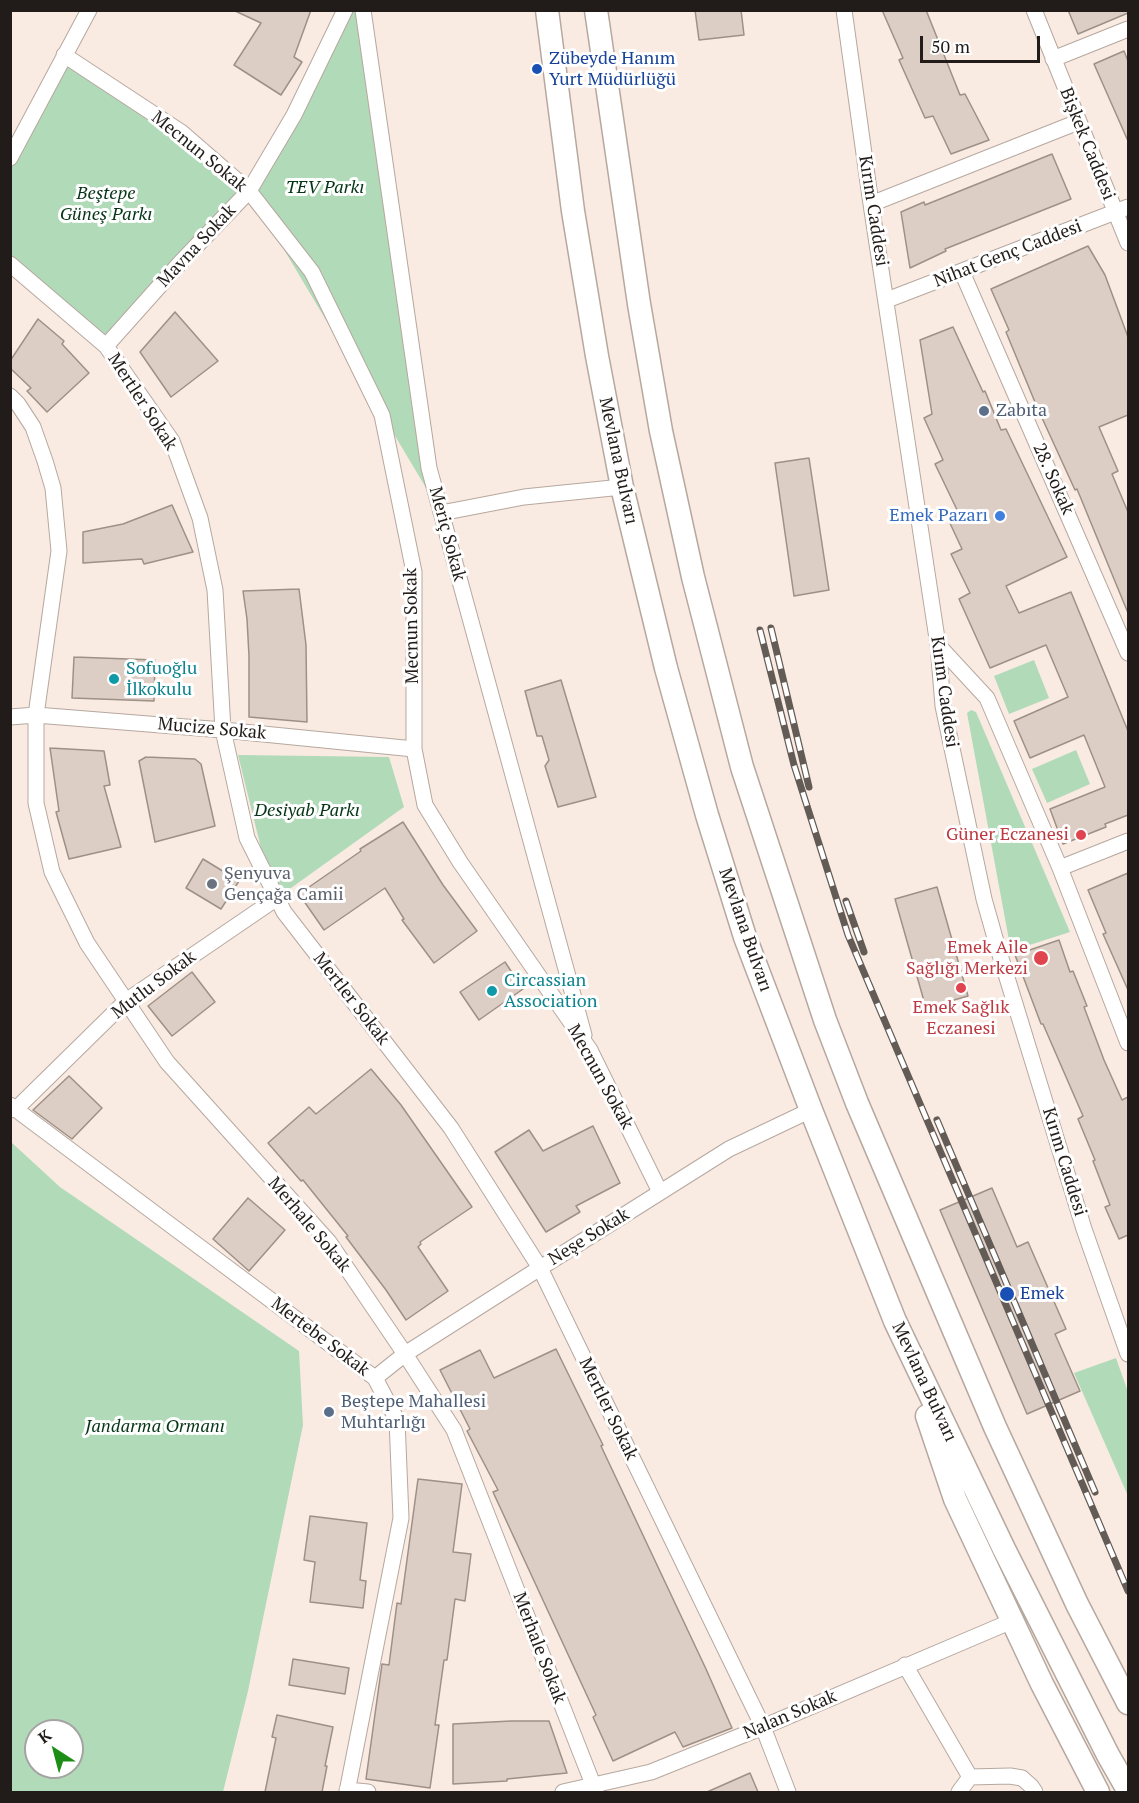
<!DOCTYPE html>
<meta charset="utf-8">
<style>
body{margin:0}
#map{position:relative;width:1139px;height:1803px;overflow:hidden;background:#faebe2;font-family:"PT Serif",serif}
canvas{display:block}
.frame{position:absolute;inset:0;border:12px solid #211c19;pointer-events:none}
.north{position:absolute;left:24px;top:1719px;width:60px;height:60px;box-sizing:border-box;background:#fff;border:2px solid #a6a4a3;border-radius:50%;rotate:324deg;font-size:16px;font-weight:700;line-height:24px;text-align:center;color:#211c19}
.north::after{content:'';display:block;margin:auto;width:21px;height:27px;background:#1c8e16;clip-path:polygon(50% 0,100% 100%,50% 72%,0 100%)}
.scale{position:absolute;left:920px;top:36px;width:120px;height:27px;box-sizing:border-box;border:3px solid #211c19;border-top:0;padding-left:8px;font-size:18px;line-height:21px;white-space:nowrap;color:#211c19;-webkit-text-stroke:4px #fff;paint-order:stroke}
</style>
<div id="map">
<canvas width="1139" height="1803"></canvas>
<div class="frame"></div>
<div class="north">K</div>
<div class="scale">50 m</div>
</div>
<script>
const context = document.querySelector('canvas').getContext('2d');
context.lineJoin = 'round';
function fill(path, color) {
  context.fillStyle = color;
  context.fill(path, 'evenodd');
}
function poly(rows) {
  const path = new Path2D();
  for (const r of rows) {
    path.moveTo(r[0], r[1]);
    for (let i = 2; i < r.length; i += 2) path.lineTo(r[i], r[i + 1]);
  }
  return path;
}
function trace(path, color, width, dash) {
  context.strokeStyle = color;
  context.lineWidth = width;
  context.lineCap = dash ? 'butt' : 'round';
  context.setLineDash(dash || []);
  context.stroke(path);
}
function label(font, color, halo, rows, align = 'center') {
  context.font = font + ' "PT Serif",serif';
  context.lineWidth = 6;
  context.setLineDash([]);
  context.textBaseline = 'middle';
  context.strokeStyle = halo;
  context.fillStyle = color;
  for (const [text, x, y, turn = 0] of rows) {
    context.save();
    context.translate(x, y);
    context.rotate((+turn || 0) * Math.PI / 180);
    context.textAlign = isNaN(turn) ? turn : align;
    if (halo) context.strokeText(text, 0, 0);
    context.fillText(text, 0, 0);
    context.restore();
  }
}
fill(poly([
 [344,11,363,11,441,513,249,191,106,346,11,267,10,158,64,55,249,190],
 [1034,660,1049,698,1009,714,994,676],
 [971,710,976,712,1070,932,1011,951,967,713],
 [1076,750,1090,784,1047,803,1032,769],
 [238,755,389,757,404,807,284,893,261,848],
 [11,1142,60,1187,299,1351,303,1425,248,1691,223,1792,11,1792],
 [36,1731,72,1731,72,1767,36,1767],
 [1116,1358,1128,1392,1128,1496,1074,1373]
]), '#b1dab9');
const building = poly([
 [233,10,311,10,294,57,302,62,281,95,234,65,261,23,233,10],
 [695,10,741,10,744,35,699,40,695,10],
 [882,10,926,10,960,95,965,94,989,140,951,154,933,116,925,118,899,60,903,58,882,10],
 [1068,10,1128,10,1128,13,1078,34,1068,10],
 [1124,51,1128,61,1128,141,1094,64,1124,51],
 [1052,154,1071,199,945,249,946,251,910,268,901,212,924,202,925,205,1052,154],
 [1088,246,1105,275,1128,337,1128,415,1099,427,1118,471,1112,474,1128,512,1128,613,1077,489,1075,490,1037,407,1006,332,1009,330,991,289,1088,246],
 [175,312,218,361,171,397,140,352,175,312],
 [38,319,64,341,62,344,89,373,47,412,27,391,31,388,10,368,10,361,38,319],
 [953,327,983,392,985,391,1001,430,1006,429,1067,557,1006,586,1019,613,1071,592,1128,731,1128,815,1105,824,1106,827,1063,844,1050,809,1105,787,1084,735,1030,758,1014,721,1068,697,1046,645,990,668,959,599,970,593,951,554,962,549,948,519,959,514,935,464,943,460,924,418,932,414,920,340,953,327],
 [809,458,829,590,794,596,775,463,809,458],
 [172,505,193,552,144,564,142,559,83,563,83,532,123,524,172,505],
 [299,589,306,645,307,722,249,717,249,656,247,619,243,591,299,589],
 [74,657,155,660,154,701,72,698,74,657],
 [561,680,596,797,558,807,545,766,549,760,542,736,537,736,525,691,561,680],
 [50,748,104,751,110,785,104,786,121,847,69,859,56,812,59,811,50,748],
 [146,757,195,759,201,764,215,826,155,842,139,761,146,757],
 [403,822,443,885,477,931,434,963,402,920,404,919,385,888,324,930,299,894,361,851,360,849,403,822],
 [203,859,239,881,221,909,186,888,203,859],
 [1128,873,1128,990,1103,934,1106,933,1088,890,1128,873],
 [937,887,968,996,926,1008,895,899,937,887],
 [1059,940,1070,972,1073,971,1087,1006,1084,1007,1104,1060,1122,1100,1128,1097,1128,1235,1119,1239,1105,1207,1110,1205,1093,1161,1095,1160,1078,1119,1083,1116,1043,1024,1041,1024,1015,955,1059,940],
 [505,962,523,989,479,1020,460,992,505,962],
 [192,972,215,1002,172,1036,148,1006,192,972],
 [371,1069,401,1105,472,1207,420,1242,421,1244,418,1247,448,1291,406,1320,386,1290,346,1237,348,1236,303,1180,301,1181,268,1143,309,1107,316,1114,371,1069],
 [69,1076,102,1108,72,1139,33,1110,69,1076],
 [593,1126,620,1183,576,1206,580,1212,546,1232,495,1152,529,1130,543,1151,593,1126],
 [992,1188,1017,1247,1028,1242,1066,1329,1055,1334,1080,1391,1027,1414,940,1210,992,1188],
 [248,1198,285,1230,249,1271,213,1239,248,1198],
 [556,1349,603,1445,601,1446,706,1669,732,1728,683,1747,675,1732,613,1761,593,1717,596,1715,493,1492,498,1490,467,1431,470,1429,440,1370,480,1350,494,1378,556,1349],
 [418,1479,462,1484,453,1552,471,1554,465,1601,455,1599,447,1660,444,1660,435,1725,439,1725,430,1788,366,1779,382,1664,389,1665,397,1603,401,1604,418,1479],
 [310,1516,367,1523,360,1580,366,1581,363,1608,310,1602,315,1562,304,1560,310,1516],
 [293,1659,349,1668,345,1694,289,1685,293,1659],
 [277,1715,333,1727,325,1766,327,1766,322,1792,265,1792,276,1738,272,1737,277,1715],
 [511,1721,549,1721,567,1773,507,1779,507,1781,453,1784,453,1724,511,1721],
 [750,1773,758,1792,707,1792,750,1773]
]);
fill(building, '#ddcec5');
trace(building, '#9d9087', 1.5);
const minor = poly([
 [363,10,429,468,584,1035],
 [844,10,871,204,938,645,943,706,984,899,997,945,1084,1229,1128,1354],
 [1034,10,1128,243],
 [64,55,181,132,249,191,312,272,382,415,414,572,414,749,425,805,460,862,590,1050,660,1192],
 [1053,59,1128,29],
 [10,158,89,10],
 [871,204,1078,122],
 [10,264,106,346,172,441,200,518,215,590,223,730,247,838,284,912,451,1128,540,1268,763,1727,788,1792],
 [962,272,1128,653],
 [887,300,1128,207],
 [106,346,180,263,249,191,294,115,345,10],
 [10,396,18,404,33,427,45,461,53,488,59,551,36,715,36,803,52,872,87,943,167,1062,329,1242,405,1354,454,1430,596,1792],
 [441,513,524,497,622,487],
 [938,645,987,698,1060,868,1128,1043],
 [10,717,36,715,223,730,414,749],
 [1060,868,1128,841],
 [10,1105,375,1378,397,1420,401,1518,347,1792],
 [15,1110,126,1001,277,898],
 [375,1378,405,1354,540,1268,729,1149,811,1110],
 [905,1665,970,1777],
 [970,1777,1010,1776,1022,1778,1031,1786,1035,1792],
 [347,1790,368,1792],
 [563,1792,651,1772,763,1727,1012,1621],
 [959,1792,970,1777]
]);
const highway = poly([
 [547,10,573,211,597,356,622,487,666,668,707,815,745,937,811,1110,895,1321,1004,1549,1108,1755,1128,1790],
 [596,10,639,304,661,431,693,577,742,767,825,1020,857,1103,995,1427,1077,1604,1128,1703],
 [927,1416,955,1499,1042,1684,1098,1792]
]);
trace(minor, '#b6a89f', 17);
trace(highway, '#b6a89f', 25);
trace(minor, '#fff', 15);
trace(highway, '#fff', 22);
const rail = poly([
 [771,628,809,787],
 [760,630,794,765,848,935,1128,1591],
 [846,901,864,952],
 [937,1120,1095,1492]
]);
trace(rail, '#635b56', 7);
trace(rail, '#fff', 4.5, [14]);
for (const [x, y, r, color] of [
 [537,69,6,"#1a4fb4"],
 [984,411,6,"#5c6f8a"],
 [1000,516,6,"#3f7fe0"],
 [114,679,6,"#0f9aa8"],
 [1081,835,6,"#e0444e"],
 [212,884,6,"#6b7280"],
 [1041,958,8,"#e0444e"],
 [961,988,6,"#e0444e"],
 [492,991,6,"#0f9aa8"],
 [1007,1294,8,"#1a4fb4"],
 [329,1412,6,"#5c6f8a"]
]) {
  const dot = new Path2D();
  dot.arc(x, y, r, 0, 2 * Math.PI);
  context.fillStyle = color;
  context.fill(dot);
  trace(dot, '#fff', 2);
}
label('18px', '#164399', '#fff', [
 ["Zübeyde Hanım",549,59],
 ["Yurt Müdürlüğü",549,80],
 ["Emek",1020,1294]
], 'left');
label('18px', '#211c19', '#fff', [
 ["Bişkek Caddesi",1087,144,68],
 ["Mecnun Sokak",199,152,39],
 ["Kırım Caddesi",873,211,81],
 ["Mavna Sokak",197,246,-47],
 ["Nihat Genç Caddesi",1008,254,-21],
 ["Mertler Sokak",142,402,57],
 ["Mevlana Bulvarı",618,461,78],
 ["28. Sokak",1053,479,66],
 ["Meriç Sokak",447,534,75],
 ["Mecnun Sokak",412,626,-91],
 ["Kırım Caddesi",944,692,82],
 ["Mucize Sokak",212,729,5],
 ["Mevlana Bulvarı",745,930,71],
 ["Mutlu Sokak",154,985,-37],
 ["Mertler Sokak",351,999,52],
 ["Mecnun Sokak",600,1077,61],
 ["Kırım Caddesi",1064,1162,73],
 ["Merhale Sokak",309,1225,50],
 ["Neşe Sokak",589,1237,-32],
 ["Mertebe Sokak",320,1337,37],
 ["Mevlana Bulvarı",924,1382,65],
 ["Mertler Sokak",608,1409,64],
 ["Merhale Sokak",539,1648,69],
 ["Nalan Sokak",790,1715,-23]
]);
label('italic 18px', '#053516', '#fff', [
 ["TEV Parkı",325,188],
 ["Beştepe",106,194],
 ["Güneş Parkı",106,215],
 ["Desiyab Parkı",307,811],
 ["Jandarma Ormanı",155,1427]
]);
label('18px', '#4e5e75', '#fff', [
 ["Zabıta",996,411],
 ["Beştepe Mahallesi",341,1402],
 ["Muhtarlığı",341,1423]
], 'left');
label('18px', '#366cbe', '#fff', [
 ["Emek Pazarı",988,516]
], 'right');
label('18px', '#0d838f', '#fff', [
 ["Sofuoğlu",126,669],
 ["İlkokulu",126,690],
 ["Circassian",504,981],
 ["Association",504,1002]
], 'left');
label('18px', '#be3a42', '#fff', [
 ["Güner Eczanesi",1069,835],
 ["Emek Aile",1028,948],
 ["Sağlığı Merkezi",1028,969],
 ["Emek Sağlık",961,1008,"center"],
 ["Eczanesi",961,1029,"center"]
], 'right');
label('18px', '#5b616d', '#fff', [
 ["Şenyuva",224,874],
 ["Gençağa Camii",224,895]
], 'left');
</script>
